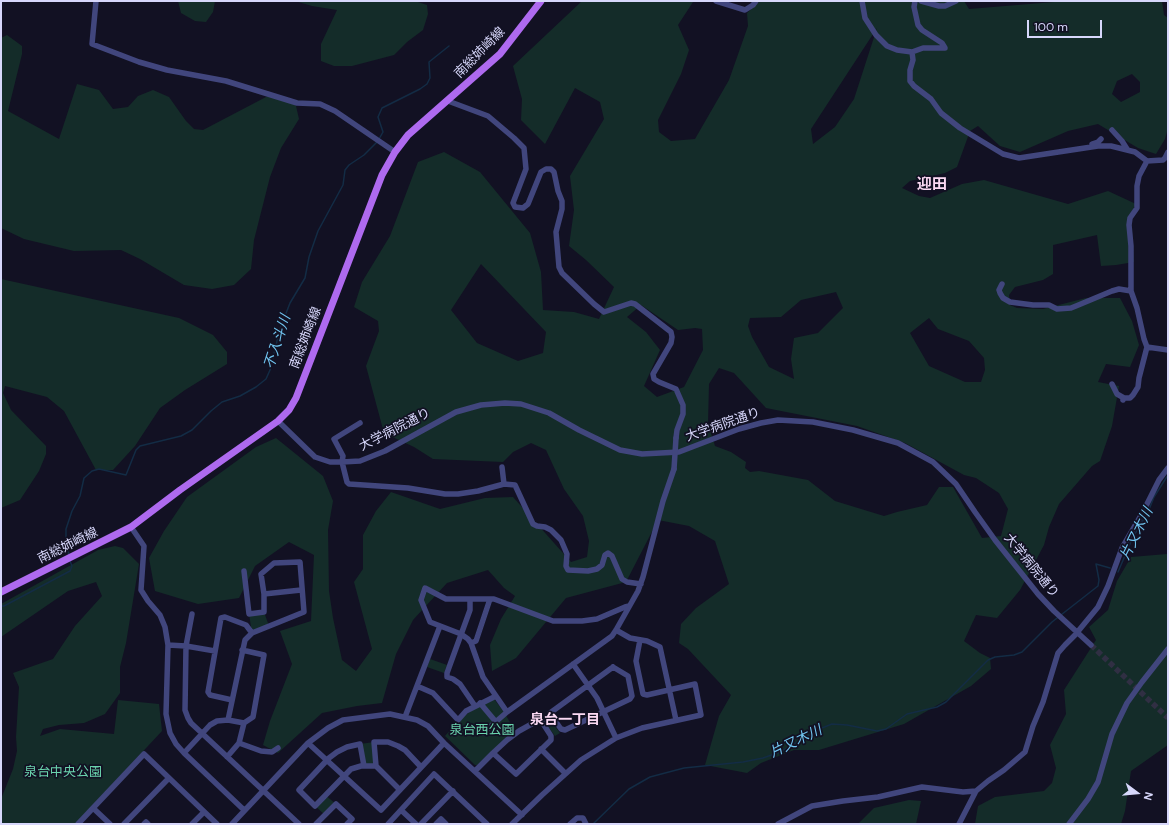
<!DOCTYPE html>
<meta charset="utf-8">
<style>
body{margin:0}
#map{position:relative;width:1169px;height:825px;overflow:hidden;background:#121123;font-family:"DM Sans",sans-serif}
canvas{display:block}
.frame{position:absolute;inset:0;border:2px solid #d7d7fb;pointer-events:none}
.north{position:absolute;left:1117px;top:773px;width:40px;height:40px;-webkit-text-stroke:3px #121123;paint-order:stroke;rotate:106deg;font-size:11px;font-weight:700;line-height:16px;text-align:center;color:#d7d7fb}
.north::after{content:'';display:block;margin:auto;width:14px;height:18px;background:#d7d7fb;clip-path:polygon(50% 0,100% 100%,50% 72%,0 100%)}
.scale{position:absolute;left:1027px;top:20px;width:75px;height:18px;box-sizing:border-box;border:2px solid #d7d7fb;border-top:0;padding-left:5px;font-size:12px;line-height:14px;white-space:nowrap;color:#d7d7fb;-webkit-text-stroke:3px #121123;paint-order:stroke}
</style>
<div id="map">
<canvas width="1169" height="825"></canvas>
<div class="frame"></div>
<div class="north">N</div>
<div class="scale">100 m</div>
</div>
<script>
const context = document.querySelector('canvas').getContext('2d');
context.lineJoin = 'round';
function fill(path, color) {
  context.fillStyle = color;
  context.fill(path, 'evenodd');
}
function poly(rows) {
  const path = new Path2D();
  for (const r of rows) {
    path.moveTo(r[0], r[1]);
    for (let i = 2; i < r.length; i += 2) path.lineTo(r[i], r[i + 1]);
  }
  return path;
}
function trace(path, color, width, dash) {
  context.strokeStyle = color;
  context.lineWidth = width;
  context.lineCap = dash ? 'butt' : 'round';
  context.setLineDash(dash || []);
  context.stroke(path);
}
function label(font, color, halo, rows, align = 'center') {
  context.font = font + ' "DM Sans","Noto Sans JP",sans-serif';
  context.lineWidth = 3.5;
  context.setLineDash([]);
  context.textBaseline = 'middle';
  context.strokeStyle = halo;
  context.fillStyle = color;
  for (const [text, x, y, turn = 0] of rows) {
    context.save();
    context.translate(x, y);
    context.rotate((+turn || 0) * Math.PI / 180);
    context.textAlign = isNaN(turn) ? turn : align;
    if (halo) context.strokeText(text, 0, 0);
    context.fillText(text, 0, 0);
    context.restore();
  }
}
fill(poly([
 [178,1,215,1,213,12,206,22,195,21,181,13],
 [295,1,415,1,427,5,428,14,423,30,407,42,394,55,352,66,334,66,321,61,321,44,337,10,312,6],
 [582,1,693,2,678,25,689,50,681,74,658,120,659,132,671,141,695,139,729,80,748,26,747,13,760,1,964,1,969,9,1066,1,1162,1,1164,15,1168,18,1168,128,1165,139,1156,154,1138,148,1098,124,1068,131,1020,152,1000,146,978,126,970,131,957,167,945,173,910,181,902,188,919,196,930,198,962,184,984,180,1068,204,1108,191,1136,204,1131,213,1134,262,1116,265,1101,266,1097,235,1053,245,1053,274,1043,280,1015,287,1009,295,1010,305,1017,308,1043,309,1086,298,1120,298,1132,321,1139,345,1130,367,1106,364,1098,382,1119,386,1112,426,1100,461,1092,466,1059,504,1049,527,1044,545,1020,590,997,618,976,615,964,641,980,653,990,658,991,669,971,686,904,724,819,750,794,750,761,763,747,773,705,765,719,716,731,695,688,649,679,643,681,624,696,608,729,584,715,541,689,526,658,520,626,582,566,598,516,658,492,671,490,645,501,619,515,596,504,588,488,570,447,583,413,620,396,654,382,703,357,706,322,713,278,753,263,745,270,721,292,664,280,631,311,621,314,555,289,542,255,566,239,598,198,604,155,591,149,558,164,531,187,497,256,447,276,438,323,476,333,501,328,530,329,591,333,618,342,660,356,671,372,649,354,582,363,569,363,535,376,511,391,492,440,509,485,498,513,497,571,562,587,557,589,541,583,516,564,489,546,450,531,443,513,452,503,462,433,459,414,447,384,433,366,366,379,331,378,321,354,307,362,282,390,236,418,162,444,152,480,172,530,233,541,272,543,310,574,312,599,319,614,287,586,260,569,246,574,210,570,176,604,119,600,102,575,88,545,144,521,120,522,99,513,66],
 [877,28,854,99,835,127,813,144,811,129],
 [1132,74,1140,82,1140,92,1121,102,1112,94,1117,81],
 [481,264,546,332,543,353,518,361,477,343,451,310],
 [836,292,843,308,818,333,794,338,791,359,794,379,769,367,752,337,748,326,750,318,781,317,801,300],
 [641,305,678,330,695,328,702,329,703,350,684,387,657,397,644,386,660,350,646,332,627,317],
 [929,318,938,329,969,341,984,358,985,370,981,382,965,382,929,366,910,333],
 [719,368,734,373,766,408,857,426,905,443,964,475,976,478,999,493,1008,509,1001,536,982,538,953,487,939,487,927,505,897,512,884,516,835,501,808,480,759,471,750,472,745,468,746,462,731,452,715,446,708,424,709,384],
 [7,35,22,46,22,54,8,111,59,139,77,84,99,90,113,109,128,107,138,96,153,90,169,97,186,121,194,129,203,130,266,97,282,96,296,106,299,119,281,148,270,177,254,240,251,269,234,285,212,289,184,285,140,259,121,250,74,251,24,239,1,228,1,38],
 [1,279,179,318,213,335,227,352,227,364,185,390,160,408,135,446,113,470,96,470,64,411,47,397,5,386,3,393,11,410,46,446,46,454,39,471,20,500,1,508],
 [115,546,123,548,139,564,126,643,120,667,120,693,105,714,84,723,59,725,43,729,40,736,60,729,114,734,118,700,159,704,162,731,75,824,1,824,1,799,13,769,17,751,16,737,19,687,13,673,53,659,75,626,102,596,96,582,68,591,1,637,1,604,98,550],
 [1167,554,1168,554,1168,745,1131,771,1125,811,1121,824,975,824,978,806,995,797,1044,791,1052,783,1056,768,1050,745,1066,714,1064,690,1096,640,1089,627,1108,610,1117,581,1131,557],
 [264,612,269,626,252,633,249,614],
 [430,659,447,665,444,673,427,667],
 [494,699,504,712,515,731,477,765,475,765,445,736,458,721,472,710],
 [548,717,560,733,555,736,543,720],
 [374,742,376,766,364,766,360,744],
 [325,795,336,804,325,815,315,806],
 [909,800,921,801,916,824,858,824,874,808]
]), '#142c29');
trace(poly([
 [379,139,383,132,378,117,382,108,420,89,427,84,430,78,429,62,449,46],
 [69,555,66,542,66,529,72,511,80,496,84,478,92,471,99,469,126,475,136,450,140,446,181,436,192,430,211,411,222,402,240,396,256,387,266,379,270,370,280,329,290,303,305,278,309,257,318,231,343,185,345,170,349,165,364,155,377,142],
 [1118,572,1133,537,1148,512,1154,497,1168,475],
 [1,606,4,606,70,571,72,566,70,561],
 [593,824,629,789,650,777,684,768,743,762,763,758,780,752,822,728,832,724,847,725,877,731,886,729,907,714,937,707,946,702,988,660,995,657,1014,655,1022,652,1052,622,1098,586,1099,580,1096,564,1110,568]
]), '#132c45', 1.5);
trace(poly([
 [1091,645,1168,718]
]), '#302f43', 5.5, [5.5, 3]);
trace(poly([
 [96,1,92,44,139,62,167,70,226,81,297,103,320,104,335,111,395,152],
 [716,1,745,10,753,5,756,1],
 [862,1,865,18,876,35,887,46,897,50,912,52,923,48,945,48,942,43,922,30,918,25,914,7,915,1],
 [921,1,939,6,945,6,956,1],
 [912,52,913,60,910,70,910,81,914,86,931,99,941,113,960,128,1003,154,1019,158,1098,146,1111,146,1135,152,1147,161,1163,160,1165,158,1168,152],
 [448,101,488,116,514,138,524,148,526,169,513,203,515,207,523,208,528,204,541,172,546,169,551,169,554,172,558,191,562,201,562,209,556,232,559,267,562,273,594,304,604,312,631,303,635,304,671,332,672,337,671,343,653,374,654,379,659,382,676,389,683,405,683,414,677,430,676,438],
 [1112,130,1122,141,1127,149],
 [1092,144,1098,142,1101,139],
 [1002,284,999,290,1000,293,1003,298,1010,302,1033,305,1049,305,1057,309,1071,308,1076,306,1112,291,1119,289,1131,291],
 [1147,347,1168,350],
 [1112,384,1117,394,1124,398],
 [1123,400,1124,398,1130,398,1133,395,1138,387,1139,378,1147,347,1144,339,1137,308,1131,291,1131,246,1129,225,1130,218,1137,208,1137,186,1139,176,1147,161],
 [278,421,315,457,330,462,342,462,360,461,385,451,456,412,481,405,505,403,521,404,549,413,579,430,620,450,642,454,679,452,739,429,761,423,778,420,813,422,853,430,898,443,933,462,956,484,975,512,995,540,1038,594,1054,611,1091,645],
 [360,423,334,439,343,456,342,462,347,482,349,484,408,488,445,494,458,494,478,491,504,484,515,485,533,524,537,526,545,527,551,530,561,540,567,554,566,566,568,570,588,571,597,569,602,565,605,555,608,553,612,556,622,579,627,582,641,584],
 [502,467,504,484],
 [131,527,144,546,141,590,148,601,160,615,165,627,168,645,166,714,170,733,176,744,184,753,244,810],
 [264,594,301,590],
 [470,599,470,610,447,673,447,677,453,679,460,684,475,706],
 [192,614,186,646,185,710,188,718,191,723,299,824],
 [616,630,630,638,647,641,660,647,676,720],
 [471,643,476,641,490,599],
 [168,645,186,646,215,651],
 [573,664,597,698,616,738],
 [613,667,628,676,632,696,630,699,565,730,561,729,551,715,550,713,613,667],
 [417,686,433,693,458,720,466,711,496,696],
 [232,700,210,695,208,692,221,618,225,617,246,625,252,633],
 [480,703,496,722],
 [507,712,483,677,471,643,468,639,461,634,430,622,421,600,425,588,446,599,494,599,553,621,582,621,597,619,625,607,629,606],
 [405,717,440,626],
 [228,720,245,640,252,633,304,612,300,562,274,563,261,574,264,594,264,612,249,614,244,571],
 [483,733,507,712,612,636,616,630,638,591,643,577,663,501,674,469],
 [239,743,261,751,272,752,278,748],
 [308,743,381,810,444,743],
 [541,749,565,773],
 [184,753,210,725,217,721,228,720,244,723],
 [227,757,239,743,244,723,253,717,264,655,242,650],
 [364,766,360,744,347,747,337,752,329,758,299,790,315,806,351,769,361,766,376,766],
 [475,771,493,753,507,740,519,731,537,721,542,722,551,736,551,740,516,774,493,753],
 [400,790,376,766,374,742,388,742,398,746,405,750,421,767],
 [93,808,110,824],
 [401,810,416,824],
 [78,824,144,754,217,824],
 [124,824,169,778],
 [144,824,146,822,148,824],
 [192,824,204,812],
 [232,824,308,743,328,728,343,720,390,714,417,720,428,726,444,743,522,815],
 [316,824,336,804,352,819,347,824],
 [388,824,434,774,487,824],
 [421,824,453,791],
 [436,824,441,819,446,824],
 [512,824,542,795,581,760,616,738,642,728,701,715,695,684,647,695,643,694,636,661,640,640],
 [570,824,577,818,583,818,586,824],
 [778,824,812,806,843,801,878,797,922,787,963,792,976,791],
 [959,824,976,791,988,781,1004,770,1025,752,1033,726,1043,702,1058,653,1065,645,1075,635,1098,607,1108,586,1122,548,1143,512,1159,480,1168,468],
 [1069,824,1088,799,1098,782,1112,734,1127,703,1142,682,1168,649]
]), '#41467d', 5.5);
trace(poly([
 [1,592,131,527,180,490,278,421,289,410,296,398,382,175,395,152,408,135,500,54,541,1]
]), '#ae6aef', 7);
trace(poly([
 [674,469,676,438]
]), '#41467d', 5.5);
label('13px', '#d7d7fb', '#121123', [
 ["南総姉崎線",480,53,-45],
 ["南総姉崎線",306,338,-69],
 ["大学病院通り",723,425,-19],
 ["大学病院通り",395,430,-27],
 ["南総姉崎線",68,546,-26],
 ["大学病院通り",1031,566,51]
]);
label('13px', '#6ad3ad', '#121123', [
 ["泉台西公園",482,731],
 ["泉台中央公園",63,773]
]);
label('italic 14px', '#70c4f0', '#121123', [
 ["不入斗川",278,342,-72],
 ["片又木川",1137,534,-64],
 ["片又木川",796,742,-26]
]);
label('bold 14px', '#fbd9f3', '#121123', [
 ["泉台一丁目",565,720]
]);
label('bold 15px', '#fbd9f3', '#121123', [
 ["迎田",932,185]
]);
</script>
